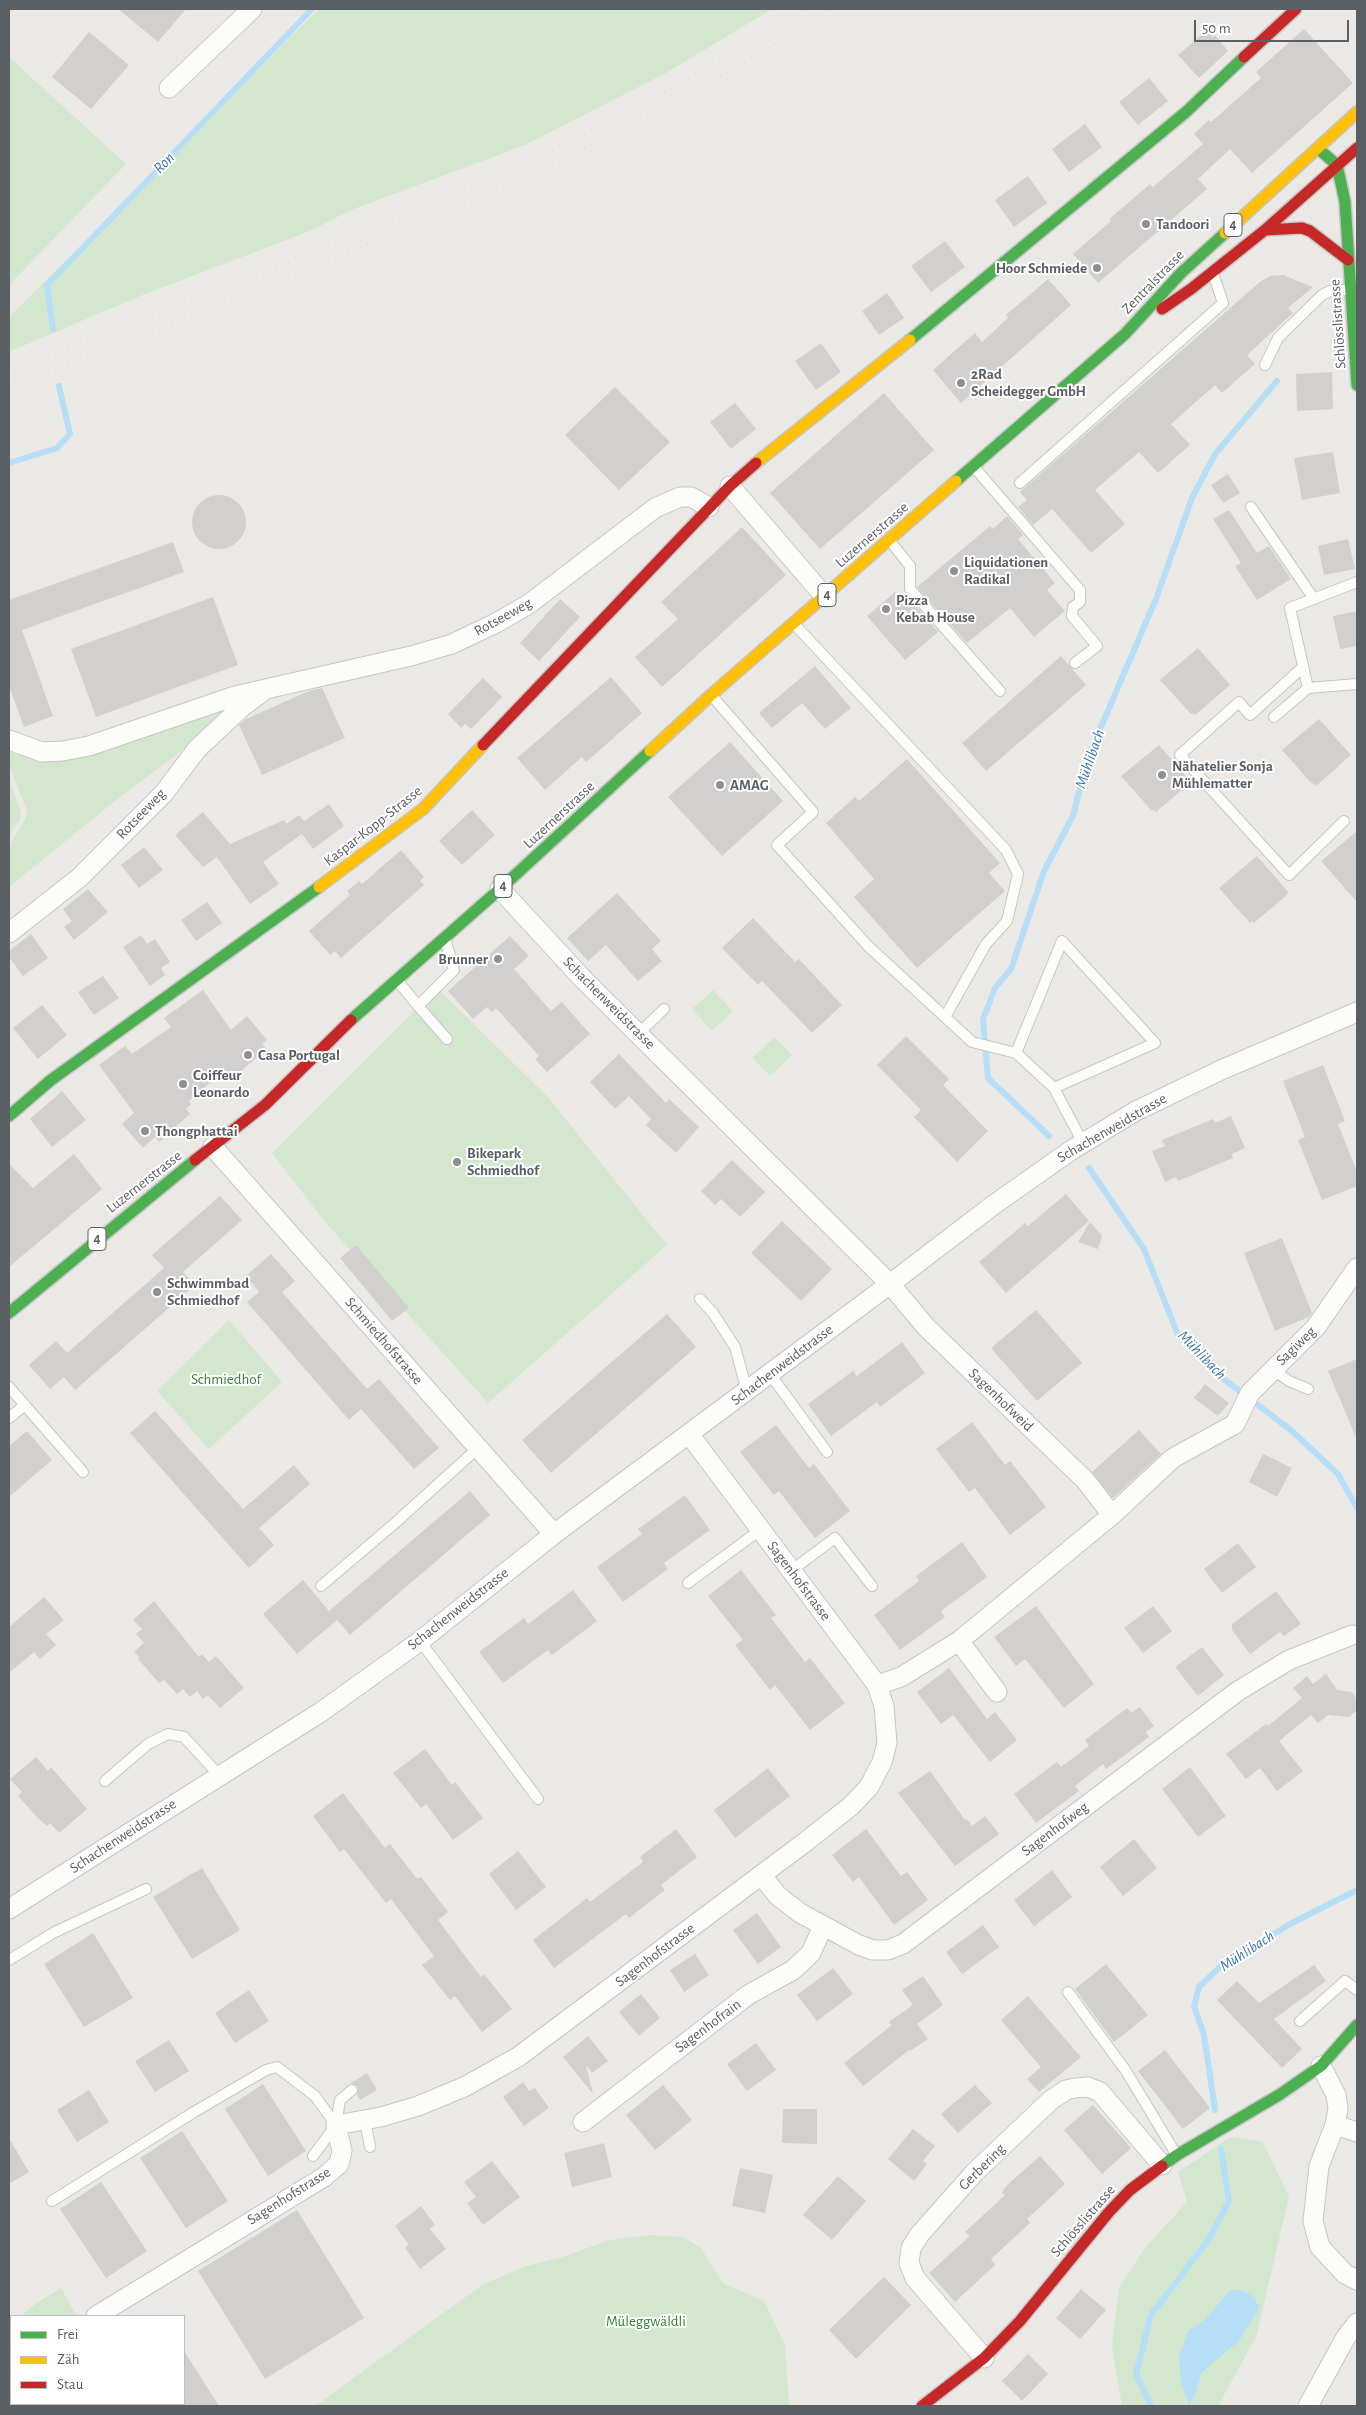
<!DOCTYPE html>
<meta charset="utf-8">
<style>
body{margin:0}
#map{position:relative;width:1366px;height:2415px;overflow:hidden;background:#ebe9e5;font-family:"Alegreya Sans",sans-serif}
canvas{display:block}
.frame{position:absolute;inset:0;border:10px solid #5a5f63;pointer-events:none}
.legend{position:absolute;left:10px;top:2315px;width:175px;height:90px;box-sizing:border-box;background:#fff;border:1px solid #bdbfc1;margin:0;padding:6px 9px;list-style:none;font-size:15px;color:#5a5f63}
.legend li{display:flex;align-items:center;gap:10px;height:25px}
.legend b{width:25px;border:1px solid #bdbfc1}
.scale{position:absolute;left:1194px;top:20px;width:155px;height:22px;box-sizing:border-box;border:2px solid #5a5f63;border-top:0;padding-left:6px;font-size:15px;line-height:18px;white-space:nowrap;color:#5a5f63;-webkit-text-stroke:4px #fff;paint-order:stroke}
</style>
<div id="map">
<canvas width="1366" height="2415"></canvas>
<div class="frame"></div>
<ul class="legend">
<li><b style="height:6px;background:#4caf50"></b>Frei</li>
<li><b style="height:6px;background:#ffc107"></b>Zäh</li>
<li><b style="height:6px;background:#c62828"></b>Stau</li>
</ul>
<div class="scale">50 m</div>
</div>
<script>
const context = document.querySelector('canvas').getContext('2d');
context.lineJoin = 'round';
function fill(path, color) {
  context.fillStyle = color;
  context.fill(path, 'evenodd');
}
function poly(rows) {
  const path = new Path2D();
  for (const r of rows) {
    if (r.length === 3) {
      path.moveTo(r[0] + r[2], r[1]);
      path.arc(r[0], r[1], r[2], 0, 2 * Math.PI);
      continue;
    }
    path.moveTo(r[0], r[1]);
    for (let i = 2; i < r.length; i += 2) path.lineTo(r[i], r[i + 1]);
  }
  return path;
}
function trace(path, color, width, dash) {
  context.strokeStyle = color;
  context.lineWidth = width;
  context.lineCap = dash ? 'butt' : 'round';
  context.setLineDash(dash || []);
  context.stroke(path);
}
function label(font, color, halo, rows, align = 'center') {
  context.font = font + ' "Alegreya Sans",sans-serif';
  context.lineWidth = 4;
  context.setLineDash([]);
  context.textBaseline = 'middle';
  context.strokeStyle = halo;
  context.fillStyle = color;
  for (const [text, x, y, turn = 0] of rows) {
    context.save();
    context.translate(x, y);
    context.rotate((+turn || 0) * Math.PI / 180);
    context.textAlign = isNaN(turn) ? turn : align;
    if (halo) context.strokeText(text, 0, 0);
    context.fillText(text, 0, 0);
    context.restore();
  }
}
fill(poly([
 [319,9,772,9,666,73,525,145,351,210,310,231,140,296,9,352,9,317],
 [9,57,126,164,9,285],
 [243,699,192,743,120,797,9,887,9,845,25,820,27,811,9,765,9,752,31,758,51,761],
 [9,780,21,812,20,820,9,836],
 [437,988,547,1096,667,1245,488,1403,325,1222,272,1153],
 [713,990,733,1011,712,1031,692,1009],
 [775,1037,792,1055,770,1076,752,1058],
 [229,1320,282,1382,209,1449,157,1391],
 [1230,2137,1263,2142,1289,2197,1256,2337,1218,2406,1122,2406,1112,2347,1119,2288,1144,2249,1187,2202,1178,2172],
 [651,2235,683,2237,701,2248,723,2283,764,2301,785,2345,789,2406,315,2406,482,2285,523,2267,566,2256,609,2240],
 [61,2288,76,2315,21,2316,35,2304]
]), '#d3e7cf');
fill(poly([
 [1230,2290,1242,2290,1255,2298,1259,2308,1239,2341,1201,2373,1196,2394,1189,2404,1181,2382,1179,2357,1188,2331,1206,2319]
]), '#b6def7');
trace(poly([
 [53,329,47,285,312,9],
 [9,463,57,448,70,434,59,386],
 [1049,1136,988,1078,983,1019,995,988,1011,969,1044,871,1073,816,1088,757,1156,599,1192,498,1215,454,1277,381],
 [1089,1168,1144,1249,1178,1335,1216,1373,1292,1431,1338,1474,1357,1508],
 [1215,2110,1204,2035,1194,2006,1199,1987,1222,1965,1292,1923,1357,1890],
 [1151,2406,1136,2375,1151,2315,1209,2239,1229,2201,1221,2149]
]), '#b6def7', 6);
fill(poly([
 [118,9,186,9,158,42],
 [1304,29,1353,83,1252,173,1230,149,1198,179,1207,189,1098,283,1073,254,1111,221,1109,219,1150,184,1153,187,1203,144,1194,134,1209,120,1211,122,1261,78,1256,72],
 [1207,30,1213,37,1215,35,1228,51,1199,78,1178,55],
 [89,32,129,65,91,109,52,77],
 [1149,78,1168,101,1138,125,1119,102],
 [1085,124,1102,147,1069,172,1052,149],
 [1028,176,1047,203,1014,227,995,200],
 [945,241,965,267,931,292,911,266],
 [1283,275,1313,287,1288,308,1293,313,1247,355,1255,364,1222,393,1215,385,1171,424,1190,445,1158,473,1139,452,1095,490,1125,524,1091,553,1052,509,1033,525,1018,507,1027,500,1020,492,1261,281,1270,276],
 [1048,279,1071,305,961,403,933,370,975,333,982,342,1008,318,1006,315],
 [887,293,904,318,879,335,862,311],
 [821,343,841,372,816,390,795,361],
 [1332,372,1333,409,1297,411,1296,374],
 [615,387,670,442,619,490,565,435],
 [884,393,934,450,820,549,770,493],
 [735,403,756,429,731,449,710,422],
 [1333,452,1340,493,1302,500,1294,458],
 [1228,474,1240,493,1223,503,1211,485],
 [219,522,27],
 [1229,510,1257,553,1269,546,1291,579,1257,600,1235,566,1241,563,1213,519],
 [1007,516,1023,535,1018,539,1055,583,1047,590,1065,611,1034,637,1010,608,967,643,917,587,990,526,993,529],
 [742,527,786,575,662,687,635,657,678,619,661,602],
 [1348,539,1355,569,1324,575,1318,546],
 [173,542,184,572,22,630,53,716,24,727,9,686,9,600],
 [895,592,902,600,907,596,938,632,905,660,867,616],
 [213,597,238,665,96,717,71,649],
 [560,599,580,617,539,661,520,643],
 [1357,611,1357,646,1340,649,1333,616],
 [1198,648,1230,685,1195,715,1193,713,1191,714,1160,680],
 [1061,656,1086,685,986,771,962,743],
 [815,666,851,708,825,729,802,703,772,728,759,713],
 [611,677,642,713,586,762,582,757,545,790,517,758],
 [483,678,502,697,471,729,465,724,461,728,448,714],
 [322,688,345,738,262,775,239,725,246,719,309,691],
 [1319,719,1351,755,1316,786,1314,783,1313,785,1282,750],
 [730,742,783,801,722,856,668,797],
 [1159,745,1191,782,1156,812,1154,810,1152,811,1121,776],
 [907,759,1000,863,989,873,1005,891,917,968,854,897,874,879,826,823,855,797,859,801],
 [329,804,344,826,313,849,302,834,263,862,279,884,250,904,217,857,203,867,175,835,203,812,230,844,284,820,287,824,299,815,304,821],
 [472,810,495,835,462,865,439,841],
 [1357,831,1357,902,1321,861],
 [144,847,163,870,139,888,121,865],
 [401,850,424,877,420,881,424,885,341,958,335,951,330,955,309,931,350,895,347,891,359,881,362,884],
 [1257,856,1289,893,1254,923,1252,921,1250,923,1219,888],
 [88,889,108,912,74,940,64,927,72,921,63,909],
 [617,893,661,941,652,949,662,961,638,981,606,945,588,961,567,938],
 [207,902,222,923,196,941,181,920],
 [753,918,795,962,799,959,842,1005,812,1033,762,981,758,985,722,948],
 [31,934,48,958,23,976,9,957,9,951],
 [141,935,147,944,155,939,170,962,161,968,165,975,150,986,123,947],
 [510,936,529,956,514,969,551,1011,562,1002,590,1034,547,1072,535,1059,539,1056,496,1008,492,1012,487,1007,473,1019,448,991],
 [103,976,119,998,94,1015,78,992],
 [203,990,231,1030,247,1016,267,1040,262,1044,267,1049,234,1077,230,1072,219,1082,215,1078,189,1101,191,1104,186,1109,190,1114,159,1142,155,1137,143,1148,122,1124,134,1113,99,1065,125,1046,132,1054,171,1027,164,1018],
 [42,1005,67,1035,38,1059,13,1028],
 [906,1036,949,1079,943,1085,988,1131,957,1162,914,1117,921,1110,877,1065],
 [619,1054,666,1103,669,1099,699,1127,676,1153,646,1125,651,1119,629,1096,615,1109,590,1082],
 [1323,1065,1345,1121,1338,1124,1357,1172,1357,1186,1322,1200,1298,1140,1305,1137,1283,1081],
 [62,1091,86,1120,52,1147,30,1119],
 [1231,1116,1245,1148,1232,1154,1233,1158,1178,1181,1176,1177,1165,1182,1152,1151,1165,1146,1162,1140,1213,1119,1215,1123],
 [74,1154,102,1189,9,1267,9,1164,33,1188],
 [732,1160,765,1192,740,1217,721,1199,715,1205,701,1191],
 [1066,1194,1089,1221,1006,1293,979,1262,1025,1223,1028,1226],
 [220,1196,242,1220,183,1272,195,1285,75,1390,64,1377,50,1389,29,1365,56,1341,67,1353,132,1296,164,1268,152,1255],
 [782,1221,832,1269,801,1301,751,1253],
 [1090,1222,1102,1236,1098,1249,1078,1242],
 [1282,1238,1312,1313,1309,1317,1275,1331,1244,1253],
 [356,1245,409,1308,392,1321,340,1258],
 [271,1254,295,1281,282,1292,367,1389,379,1379,439,1448,414,1469,361,1409,349,1420,247,1302,259,1292,246,1276],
 [1036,1310,1082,1363,1037,1401,991,1348],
 [667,1314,696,1347,551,1473,522,1440],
 [902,1342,925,1373,880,1407,877,1402,831,1436,808,1404,853,1371,857,1376],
 [1357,1359,1357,1440,1328,1371],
 [1205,1384,1229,1403,1218,1416,1194,1398],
 [155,1411,243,1509,294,1465,310,1484,259,1528,274,1545,249,1568,130,1433],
 [972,1422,1005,1465,1010,1461,1046,1507,1010,1535,975,1488,969,1492,936,1449],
 [776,1425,809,1468,814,1464,850,1511,815,1538,779,1491,774,1495,740,1452],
 [1139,1430,1161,1454,1113,1498,1092,1472],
 [27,1431,52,1460,9,1497,9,1446],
 [1263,1454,1292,1468,1277,1497,1249,1482],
 [470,1491,490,1515,350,1635,333,1615,337,1620,297,1654,263,1614,303,1580,329,1611],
 [685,1495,710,1530,664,1563,668,1569,623,1602,597,1567,642,1534,638,1529],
 [962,1542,987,1577,941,1611,945,1617,900,1650,874,1615,919,1581,916,1576],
 [1238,1543,1256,1567,1222,1593,1204,1569],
 [741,1570,776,1615,771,1618,805,1662,810,1658,845,1703,810,1730,775,1685,770,1690,735,1645,743,1640,708,1596],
 [573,1590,597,1621,552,1655,548,1650,503,1683,479,1652,524,1618,528,1624],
 [1276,1591,1301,1624,1284,1636,1280,1632,1250,1654,1232,1630,1232,1624],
 [44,1597,64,1620,46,1634,56,1645,40,1659,34,1652,9,1673,9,1627],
 [154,1601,199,1657,202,1654,209,1662,216,1656,244,1688,220,1708,208,1695,203,1699,197,1691,190,1697,183,1689,177,1694,164,1680,159,1683,138,1659,140,1658,134,1652,144,1643,136,1634,142,1629,133,1620],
 [1036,1606,1094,1684,1064,1708,1025,1659,1016,1666,994,1637],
 [1153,1606,1172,1631,1143,1653,1124,1628],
 [1202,1647,1224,1675,1198,1696,1175,1667],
 [949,1668,987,1719,995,1712,1017,1740,990,1762,953,1715,941,1724,917,1692],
 [1326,1674,1337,1690,1352,1692,1357,1700,1357,1710,1349,1717,1328,1715,1318,1723,1311,1715,1279,1741,1303,1771,1277,1791,1260,1768,1246,1779,1226,1754,1266,1724,1268,1726,1302,1698,1293,1688,1307,1676,1313,1684],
 [1140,1707,1154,1726,1146,1732,1149,1737,1106,1769,1103,1764,1075,1786,1079,1791,1036,1823,1014,1794,1057,1762,1061,1767,1089,1746,1085,1740,1127,1708,1131,1713],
 [425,1749,452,1785,455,1782,483,1818,453,1840,426,1804,421,1808,393,1773],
 [36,1757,48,1771,51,1767,87,1809,59,1833,50,1823,47,1826,37,1817,18,1796,22,1792,10,1779],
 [1190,1767,1226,1816,1198,1837,1162,1789],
 [768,1768,790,1796,735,1838,714,1810],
 [930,1771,965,1820,967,1819,972,1826,985,1816,999,1834,955,1866,898,1793],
 [343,1793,385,1848,390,1844,417,1879,421,1877,448,1912,438,1920,481,1977,484,1974,512,2009,482,2032,455,1996,450,2000,422,1965,434,1956,391,1899,386,1903,344,1849,340,1852,313,1816],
 [676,1829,697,1857,661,1885,665,1890,629,1918,626,1914,554,1968,533,1940,587,1898,590,1902,643,1862,640,1857],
 [866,1829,901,1876,907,1872,928,1900,894,1925,859,1877,853,1882,832,1855],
 [1134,1839,1157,1868,1123,1896,1100,1867],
 [518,1851,546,1887,516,1910,489,1874],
 [202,1868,240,1930,192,1959,153,1897],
 [1052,1870,1072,1897,1034,1926,1014,1900],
 [757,1913,781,1947,758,1964,733,1930],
 [983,1925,999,1947,962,1974,946,1952],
 [93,1933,133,1998,84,2027,44,1964],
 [695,1954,709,1975,684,1992,670,1970],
 [1106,1964,1148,2015,1114,2042,1075,1989],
 [1314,1965,1326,1981,1274,2019,1302,2049,1282,2068,1217,2000,1237,1981,1259,2003],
 [833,1968,853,1994,817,2021,797,1995],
 [923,1976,943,2005,917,2024,928,2039,910,2051,909,2050,863,2086,844,2063,892,2025,889,2022,913,2005,902,1990],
 [249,1990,269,2021,235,2043,215,2013],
 [641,1994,660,2018,639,2036,619,2012],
 [1028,1996,1081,2057,1039,2092,1027,2079,1041,2067,1001,2020],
 [588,2036,608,2061,592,2073,586,2065,593,2094,563,2057],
 [169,2040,189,2071,155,2092,135,2061],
 [756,2043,776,2070,747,2091,727,2064],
 [1165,2050,1210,2108,1183,2129,1138,2071],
 [367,2073,377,2090,360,2100,357,2095,358,2086,351,2083],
 [523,2082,529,2091,535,2088,549,2108,524,2126,503,2097],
 [263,2084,306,2151,268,2176,225,2109],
 [663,2085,692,2120,655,2150,626,2115],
 [975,2085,992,2103,958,2133,941,2114],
 [89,2090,109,2122,77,2142,57,2110],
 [1093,2105,1131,2148,1102,2174,1064,2130],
 [783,2109,817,2109,817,2144,782,2143],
 [913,2129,935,2146,923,2161,927,2164,914,2181,888,2159],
 [182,2131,228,2201,186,2228,140,2158],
 [9,2138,29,2172,9,2184],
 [604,2143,612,2177,572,2187,564,2153],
 [1040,2156,1065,2184,1027,2219,1030,2223,991,2259,995,2265,955,2302,929,2273,970,2236,965,2232,1005,2195,1002,2193,1005,2187],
 [492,2161,520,2197,483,2225,467,2203,476,2197,464,2182],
 [740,2168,773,2175,765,2213,732,2206],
 [838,2176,866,2201,832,2240,803,2215],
 [101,2182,147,2251,106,2278,60,2209],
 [421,2206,435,2225,430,2229,446,2249,420,2269,405,2248,409,2245,395,2226],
 [297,2210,364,2318,265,2379,198,2271],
 [884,2277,911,2305,856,2359,829,2330],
 [1081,2289,1106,2310,1080,2339,1056,2318],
 [184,2351,219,2406,184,2406],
 [1028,2354,1048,2374,1022,2401,1002,2381]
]), '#d1d0ce');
const lane = poly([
 [1265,365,1278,338,1322,295,1330,291,1348,290],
 [974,467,1080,590,1080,602,1073,607,1072,616,1097,646,1075,663],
 [1020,483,1223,303,1213,273],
 [1251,507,1314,599],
 [890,541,910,566,910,589,1000,691],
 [1357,582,1290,608,1308,688,1357,684],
 [795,625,1006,850,1018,874,1007,921,986,944,945,1017],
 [1303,667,1250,715,1239,702,1180,755,1289,875,1344,821],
 [712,696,813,812,777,845,868,946,972,1042,1016,1053,1054,1088,1155,1043,1062,941,1016,1053],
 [1274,717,1308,688],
 [397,980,418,1006,454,970,445,939],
 [418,1006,447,1039],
 [638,1034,664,1009],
 [1054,1088,1083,1143],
 [700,1299,713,1313,735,1347,747,1391],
 [1272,1369,1289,1381,1308,1389],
 [770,1374,827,1452],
 [9,1387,83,1472],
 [9,1418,25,1405],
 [791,1571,835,1538,872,1586],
 [688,1583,760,1530],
 [321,1586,394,1524,478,1448],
 [420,1641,538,1799],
 [105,1781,148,1744,168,1734,184,1737,219,1775],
 [9,1960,53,1933,146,1889],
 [1068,1992,1126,2071,1176,2154],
 [1300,2021,1345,1981,1357,1990],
 [365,2120,370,2147],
 [313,2156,336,2125,340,2100,352,2090],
 [52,2201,194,2112,266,2070,277,2067,315,2096,336,2125]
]);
const street = poly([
 [169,88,252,9],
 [730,486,825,597],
 [9,740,42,752,63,751,89,746,235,696,411,656,452,644,496,623,529,604,655,508,680,497,691,497,709,507],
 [500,889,582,978,890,1284,927,1328,1085,1480,1112,1515,959,1641,901,1677,877,1685],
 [9,933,79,878,164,793,197,749,243,706,262,692],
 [213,1147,554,1534],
 [1112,1515,1173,1458,1235,1424,1250,1393,1316,1327,1357,1268],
 [959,1641,997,1692],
 [762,1876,778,1896,800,1913,859,1945,873,1950,888,1950,903,1944,1238,1691,1289,1660,1352,1635],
 [9,1909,321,1712,420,1641,554,1534,890,1284,992,1206,1070,1151,1136,1111,1221,1070,1357,1012],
 [1321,2066,1336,2095,1338,2109,1335,2125,1319,2166,1313,2221,1320,2247,1345,2274,1357,2280],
 [583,2122,748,1995,793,1970,811,1953,823,1926],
 [1335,2125,1357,2132],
 [96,2316,324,2177,339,2164,342,2151,336,2125,381,2117,418,2106,464,2087,518,2057,804,1843,851,1806,869,1787,882,1762,887,1743,884,1706,877,1685,689,1434],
 [984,2358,915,2278,909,2263,911,2248,920,2234,974,2173,1051,2100,1066,2090,1075,2088,1088,2087,1100,2092,1162,2165],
 [1308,2406,1346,2337,1357,2323]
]);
const fast = poly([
 [1322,152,1337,165,1345,202,1357,385],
 [910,340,1186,112,1244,57],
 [956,481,1125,334,1181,273,1225,233],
 [351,1020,500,889,650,751],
 [9,1116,51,1080,319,887],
 [9,1313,195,1160],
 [1162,2166,1177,2155,1279,2095,1321,2066,1357,2025]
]);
const slow = poly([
 [1225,233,1357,112],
 [756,463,910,340],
 [650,751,711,695,956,481],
 [319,887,423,809,483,745]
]);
const jam = poly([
 [1244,57,1296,9],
 [1265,230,1302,228,1310,231,1348,260],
 [1162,309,1191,289,1265,230,1357,148],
 [483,745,730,486,756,463],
 [195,1160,265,1105,351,1020],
 [922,2406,984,2358,1020,2321,1109,2212,1130,2190,1162,2166]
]);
trace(lane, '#c6c6c5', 12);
trace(street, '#c6c6c5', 21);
trace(fast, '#c7c6c5', 14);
trace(slow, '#c7c6c5', 14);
trace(jam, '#c7c6c5', 14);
trace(lane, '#fcfcfb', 10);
trace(street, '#fcfcfb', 19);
trace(fast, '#4caf50', 11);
trace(slow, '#ffc107', 11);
trace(jam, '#c62828', 11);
trace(poly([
 [9,373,409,214,496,177,578,138,658,96,805,9],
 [9,387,414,226,501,188,663,110,729,72,829,9]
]), '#e2e2e2', 4, [1, 6]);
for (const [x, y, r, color] of [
 [1146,224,5,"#8d8f90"],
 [1097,268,5,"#8d8f90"],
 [961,383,5,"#8d8f90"],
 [954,571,5,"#8d8f90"],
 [886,609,5,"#8d8f90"],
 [1162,775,5,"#8d8f90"],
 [720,785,5,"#8d8f90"],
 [498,959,5,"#8d8f90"],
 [248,1055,5,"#8d8f90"],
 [183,1084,5,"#8d8f90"],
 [145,1131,5,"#8d8f90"],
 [457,1162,5,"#8d8f90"],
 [157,1292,5,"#8d8f90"]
]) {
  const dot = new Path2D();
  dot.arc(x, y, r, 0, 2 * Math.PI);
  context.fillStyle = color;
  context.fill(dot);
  trace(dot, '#fff', 2);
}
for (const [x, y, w] of [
 [1233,225,18],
 [827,595,18],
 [503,886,18],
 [97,1239,18]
]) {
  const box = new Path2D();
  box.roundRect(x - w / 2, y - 11.5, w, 23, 4);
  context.fillStyle = '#fff';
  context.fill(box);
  trace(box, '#5a5f63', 1);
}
label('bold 14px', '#5a5f63', null, [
 ["4",1233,225],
 ["4",827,595],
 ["4",503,886],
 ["4",97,1239]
]);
label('bold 15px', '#5a5f63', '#fff', [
 ["Tandoori",1156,224],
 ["Hoor Schmiede",1087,268,"right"],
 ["2Rad",971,374],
 ["Scheidegger GmbH",971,391],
 ["Liquidationen",964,562],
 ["Radikal",964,579],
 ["Pizza",896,600],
 ["Kebab House",896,617],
 ["Nähatelier Sonja",1172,766],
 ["Mühlematter",1172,783],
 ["AMAG",730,785],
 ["Brunner",488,959,"right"],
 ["Casa Portugal",258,1055],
 ["Coiffeur",193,1075],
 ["Leonardo",193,1092],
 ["Thongphattai",155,1131],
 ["Bikepark",467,1153],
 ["Schmiedhof",467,1170],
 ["Schwimmbad",167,1283],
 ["Schmiedhof",167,1300]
], 'left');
label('15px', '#5a5f63', '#fff', [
 ["Zentralstrasse",1153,282,-46],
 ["Schlösslistrasse",1338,324,-94],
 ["Luzernerstrasse",872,535,-41],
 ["Rotseeweg",503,617,-29],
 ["Rotseeweg",141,814,-46],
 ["Luzernerstrasse",559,815,-43],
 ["Kaspar-Kopp-Strasse",373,826,-38],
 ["Schachenweidstrasse",609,1003,45],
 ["Schachenweidstrasse",1112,1128,-30],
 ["Luzernerstrasse",144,1182,-38],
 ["Schmiedhofstrasse",384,1341,49],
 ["Sagiweg",1296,1346,-44],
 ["Schachenweidstrasse",782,1365,-37],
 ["Sagenhofweid",1001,1400,44],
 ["Sagenhofstrasse",799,1581,53],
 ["Schachenweidstrasse",458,1609,-38],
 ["Sagenhofweg",1055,1829,-37],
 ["Schachenweidstrasse",123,1836,-33],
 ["Sagenhofstrasse",655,1955,-37],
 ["Sagenhofrain",708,2026,-37],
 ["Gerbering",982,2167,-45],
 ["Sagenhofstrasse",289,2196,-32],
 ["Schlösslistrasse",1083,2221,-49]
]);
label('15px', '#328332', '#fff', [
 ["Schmiedhof",226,1379],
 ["Müleggwäldli",646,2321]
]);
label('italic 16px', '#3975aa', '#fff', [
 ["Ron",164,163,-46],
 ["Mühlibach",1090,759,-71],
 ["Mühlibach",1202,1355,46],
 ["Mühlibach",1247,1951,-33]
]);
</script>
